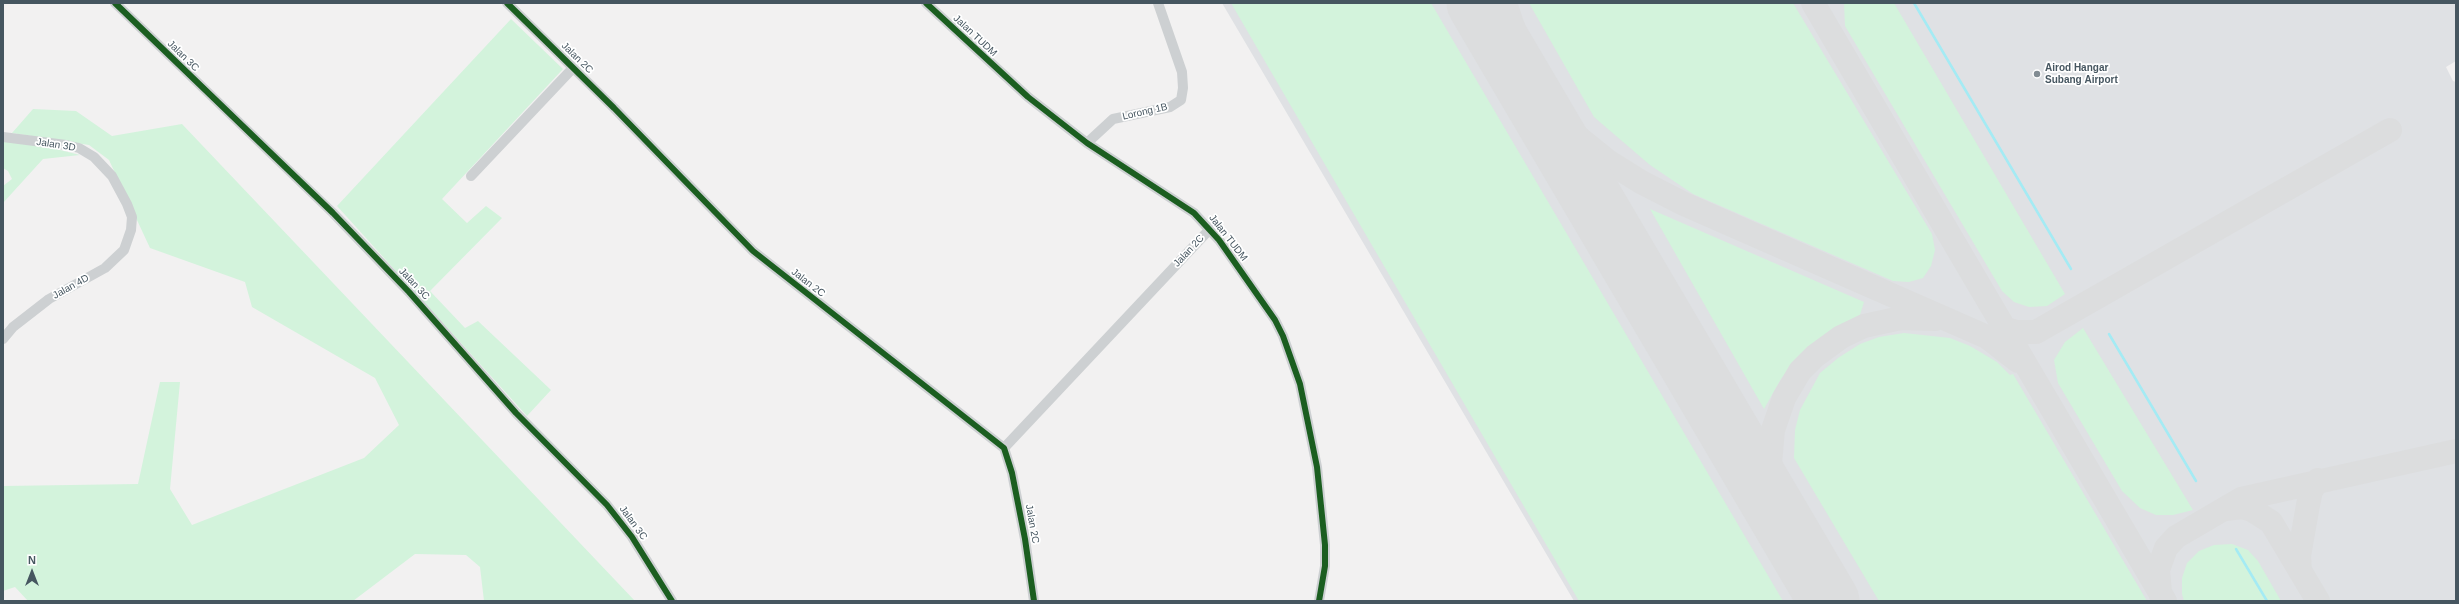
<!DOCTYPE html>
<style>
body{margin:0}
#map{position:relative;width:2459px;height:604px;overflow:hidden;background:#f2f1f1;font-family:Helvetica,sans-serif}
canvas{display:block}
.frame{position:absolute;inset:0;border:4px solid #465660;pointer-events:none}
.north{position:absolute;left:12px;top:552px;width:40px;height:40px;-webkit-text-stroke:3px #fff;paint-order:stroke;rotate:0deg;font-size:11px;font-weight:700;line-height:16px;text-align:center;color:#465660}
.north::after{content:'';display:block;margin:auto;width:14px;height:18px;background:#465660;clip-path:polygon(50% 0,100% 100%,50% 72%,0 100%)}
</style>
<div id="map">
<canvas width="2459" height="604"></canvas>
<div class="frame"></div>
<div class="north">N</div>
</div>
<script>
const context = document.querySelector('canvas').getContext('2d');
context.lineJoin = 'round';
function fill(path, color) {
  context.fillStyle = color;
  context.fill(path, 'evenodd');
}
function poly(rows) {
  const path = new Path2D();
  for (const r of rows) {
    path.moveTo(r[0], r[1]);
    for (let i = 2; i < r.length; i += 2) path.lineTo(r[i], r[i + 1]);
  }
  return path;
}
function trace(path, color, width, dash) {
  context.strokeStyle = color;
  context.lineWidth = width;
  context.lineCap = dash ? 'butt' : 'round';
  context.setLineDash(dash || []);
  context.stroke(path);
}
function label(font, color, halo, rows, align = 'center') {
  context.font = font + ' Helvetica,sans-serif';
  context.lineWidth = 3.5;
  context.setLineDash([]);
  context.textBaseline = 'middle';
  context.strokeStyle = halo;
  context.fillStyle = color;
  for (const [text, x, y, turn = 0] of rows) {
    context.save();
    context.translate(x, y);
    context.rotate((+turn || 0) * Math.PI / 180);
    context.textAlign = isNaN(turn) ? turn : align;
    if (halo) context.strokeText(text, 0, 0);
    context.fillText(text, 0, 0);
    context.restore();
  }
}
fill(poly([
 [1222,3,2456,3,2456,61,2446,67,2453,81,2456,82,2456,601,1574,601]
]), '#dfe1e4');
fill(poly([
 [1231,3,1431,3,1783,601,1579,601],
 [1529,3,1793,3,1932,234,1935,250,1931,266,1923,278,1909,282,1893,281,1693,194,1650,165,1594,117],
 [1844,3,1894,3,2065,294,2047,306,2029,307,2014,302,2002,291,1845,26],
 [511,19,563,69,442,199,467,223,486,206,502,218,430,291,465,328,478,321,551,390,527,416,337,206],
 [33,109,76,111,112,136,182,124,635,601,484,601,480,567,466,555,415,554,353,601,28,601,15,587,3,591,3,486,138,484,160,382,180,382,170,489,192,525,364,458,399,425,375,378,252,307,245,282,150,248,109,160,89,145,12,133],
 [3,140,48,147,80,155,43,159,3,203,3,186,12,179,8,171,3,168],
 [1650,209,1864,302,1860,315,1836,328,1808,349,1781,379,1764,409],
 [2083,328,2193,510,2173,515,2156,515,2140,508,2122,491,2058,383,2054,360,2065,342],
 [1904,333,1950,338,1970,346,1997,362,2010,375,2013,374,2147,601,1879,601,1794,458,1795,430,1800,410,1820,373,1838,358,1860,344,1879,337],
 [2232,544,2248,550,2258,561,2281,601,2184,601,2182,594,2182,578,2187,563,2199,551,2214,545]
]), '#d3f3dc');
trace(poly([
 [1914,3,2071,269],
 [2109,334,2196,481],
 [2236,549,2267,601]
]), '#a4ebf4', 2.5);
trace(poly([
 [1505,3,1531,80],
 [1813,3,2165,601],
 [1514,65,1555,115,1578,137,1609,162,1641,182,1684,204,1987,337,2018,361],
 [2006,329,2017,332,2036,332,2390,130],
 [2226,509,2242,507,2252,510,2271,522,2318,601],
 [1792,537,1777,504,1771,484,1770,464,1773,430,1784,398,1800,371,1815,356,1841,337,1864,326,1901,318,1935,319],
 [2300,571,2299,556,2308,505,2311,491,2318,480],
 [2160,593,2158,570,2166,548,2176,537,2241,499,2456,451]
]), '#dcddde', 24);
trace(poly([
 [1477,3,1829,601]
]), '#dcddde', 61);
trace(poly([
 [115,3,333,213,409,292,516,413,607,505,632,537,672,601],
 [507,3,614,108,753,251,1004,448,1012,473,1025,539,1034,601],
 [926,3,1028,97,1087,143,1194,213,1219,240,1275,320,1283,336,1300,384,1317,467,1325,545,1325,566,1319,601],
 [3,137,66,145,79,148,94,157,112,176,127,204,132,217,131,230,124,250,105,268,49,299,13,327,3,339],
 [1087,143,1113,119,1170,107,1181,100,1183,88,1182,72,1158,3],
 [471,176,573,68],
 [1004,448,1210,229]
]), '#cdd0d2', 10);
trace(poly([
 [115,3,333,213,409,292,516,413,607,505,632,537,672,601],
 [507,3,614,108,753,251,1004,448,1012,473,1025,539,1034,601],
 [926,3,1028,97,1087,143,1194,213,1219,240,1275,320,1283,336,1300,384,1317,467,1325,545,1325,566,1319,601]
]), '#1b5e20', 6);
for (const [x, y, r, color] of [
 [2037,74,4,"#828c93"]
]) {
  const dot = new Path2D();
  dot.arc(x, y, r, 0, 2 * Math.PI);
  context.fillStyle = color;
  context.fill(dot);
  trace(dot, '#fff', 1.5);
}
label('10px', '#465660', '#fff', [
 ["Jalan TUDM",975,36,43],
 ["Jalan 3C",183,56,44],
 ["Jalan 2C",577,58,44],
 ["Lorong 1B",1145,112,-13],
 ["Jalan 3D",56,145,9],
 ["Jalan TUDM",1228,238,52],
 ["Jalan 2C",1189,251,-47],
 ["Jalan 2C",808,283,38],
 ["Jalan 3C",414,284,47],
 ["Jalan 4D",71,287,-29],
 ["Jalan 3C",633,523,54],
 ["Jalan 2C",1032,524,80]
]);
label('bold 10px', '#465660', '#fff', [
 ["Airod Hangar",2045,68],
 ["Subang Airport",2045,80]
], 'left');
</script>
